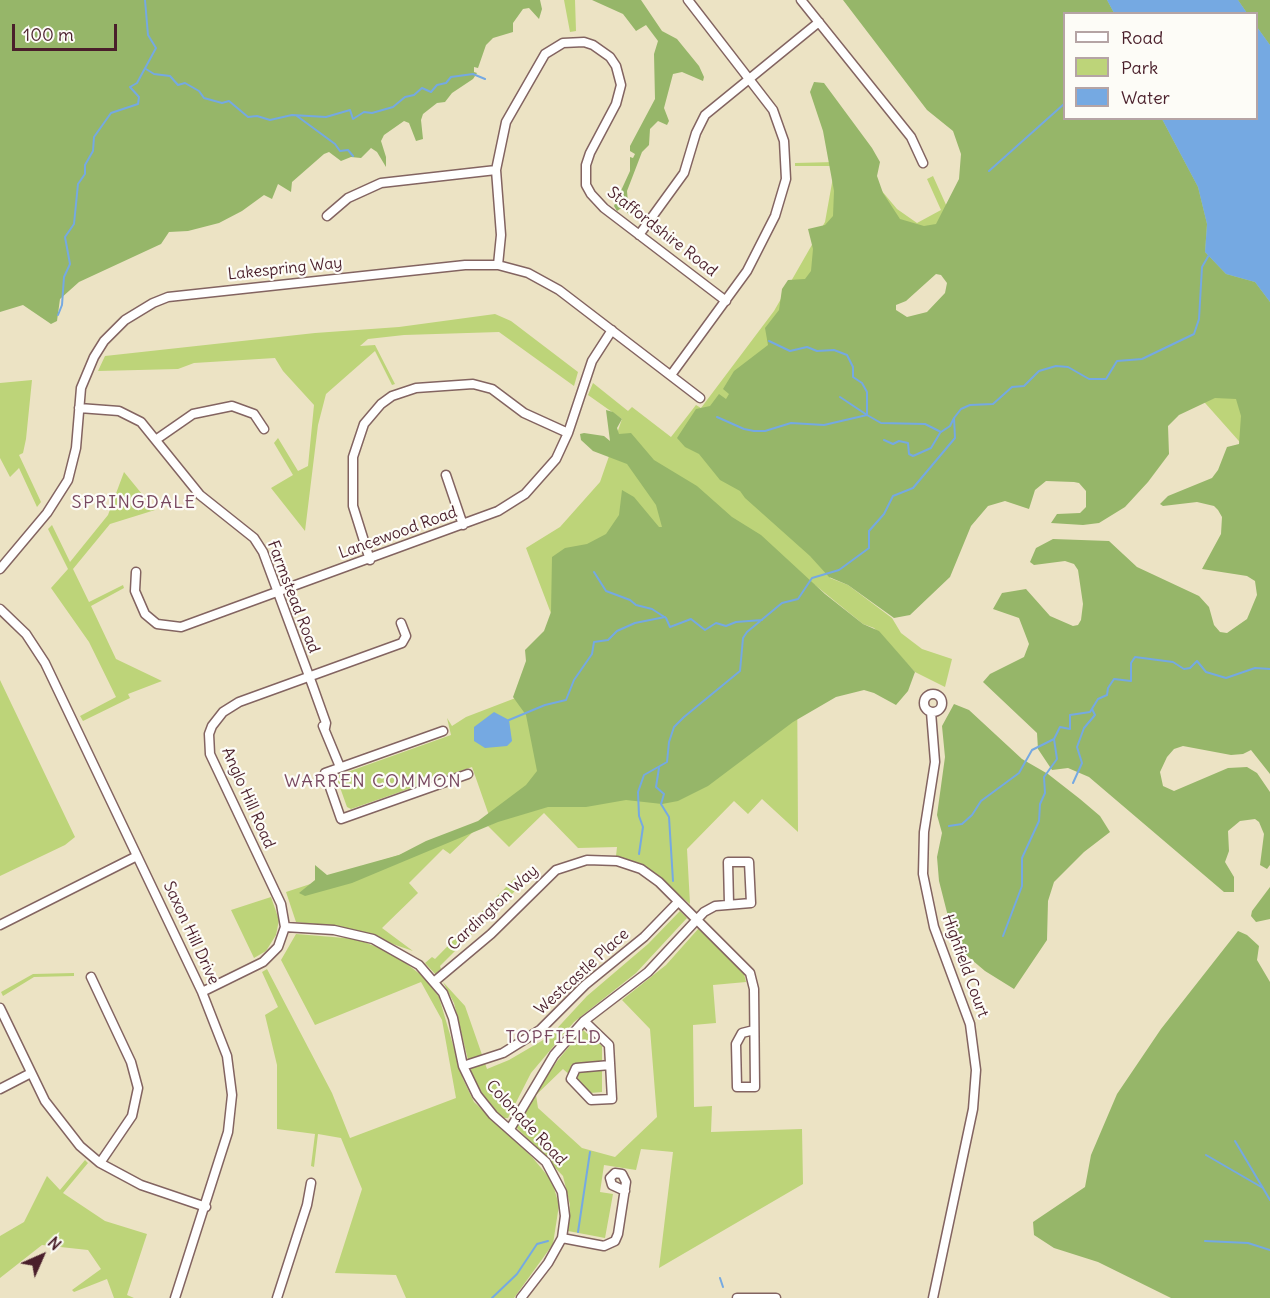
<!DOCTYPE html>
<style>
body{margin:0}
#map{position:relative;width:1270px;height:1298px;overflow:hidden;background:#ece3c4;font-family:Delius,sans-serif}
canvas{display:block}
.legend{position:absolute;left:1063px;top:12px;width:195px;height:108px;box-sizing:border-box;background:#fdfcf7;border:2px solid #b5a4a5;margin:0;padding:8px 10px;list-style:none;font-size:18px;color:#4a1f2b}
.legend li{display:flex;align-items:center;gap:12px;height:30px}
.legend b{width:30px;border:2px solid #b5a4a5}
.north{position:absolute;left:12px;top:1226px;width:60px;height:60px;-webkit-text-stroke:4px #fdfcf7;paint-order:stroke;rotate:45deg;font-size:16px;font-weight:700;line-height:24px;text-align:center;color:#4a1f2b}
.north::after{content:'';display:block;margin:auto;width:21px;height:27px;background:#4a1f2b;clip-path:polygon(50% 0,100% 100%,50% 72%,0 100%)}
.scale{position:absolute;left:12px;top:24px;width:105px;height:27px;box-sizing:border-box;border:3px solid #4a1f2b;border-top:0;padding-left:8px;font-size:18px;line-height:21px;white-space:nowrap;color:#4a1f2b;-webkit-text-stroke:4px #fdfcf7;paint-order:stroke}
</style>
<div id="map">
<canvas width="1270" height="1298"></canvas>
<ul class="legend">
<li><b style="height:8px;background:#fff"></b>Road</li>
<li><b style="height:16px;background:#bdd479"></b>Park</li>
<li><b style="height:16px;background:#75a9e2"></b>Water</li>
</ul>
<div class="north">N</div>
<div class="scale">100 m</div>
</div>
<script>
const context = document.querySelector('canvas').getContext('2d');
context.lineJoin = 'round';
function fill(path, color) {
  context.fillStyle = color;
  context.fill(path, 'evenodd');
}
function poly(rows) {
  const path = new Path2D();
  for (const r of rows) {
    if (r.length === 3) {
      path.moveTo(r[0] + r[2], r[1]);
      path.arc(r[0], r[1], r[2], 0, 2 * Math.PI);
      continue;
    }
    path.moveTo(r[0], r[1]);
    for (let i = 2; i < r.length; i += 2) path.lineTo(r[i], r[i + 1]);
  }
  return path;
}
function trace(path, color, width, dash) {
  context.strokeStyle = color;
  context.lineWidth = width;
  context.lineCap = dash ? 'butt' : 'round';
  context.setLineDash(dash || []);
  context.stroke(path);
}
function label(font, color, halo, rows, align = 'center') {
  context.font = font + ' Delius,sans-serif';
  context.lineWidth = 4.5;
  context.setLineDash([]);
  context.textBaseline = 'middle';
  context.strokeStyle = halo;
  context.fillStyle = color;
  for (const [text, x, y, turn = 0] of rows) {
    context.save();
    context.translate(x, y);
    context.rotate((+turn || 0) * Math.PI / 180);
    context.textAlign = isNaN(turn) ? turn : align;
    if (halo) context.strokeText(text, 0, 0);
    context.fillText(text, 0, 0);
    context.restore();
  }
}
fill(poly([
 [564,0,575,0,576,31,570,32],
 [859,0,1270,0,1270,476,1134,323,955,259,903,248,830,578,848,585,892,618,901,633,922,649,952,659,945,687,915,672,874,628,863,624,815,585,797,667,798,832,762,799,748,814,734,801,687,849,690,904,641,864,616,856,617,847,578,848,544,813,509,847,488,826,492,824,472,767,351,809,347,807,337,779,339,775,451,735,447,718,452,726,466,717,539,689,560,637,526,548,560,527,600,482,622,419,588,395,593,383,628,411,632,407,671,437,696,405,701,408,774,311,825,222,835,166,795,166,795,163,835,162,876,184,897,209,917,223,941,210,927,179,933,176,947,207,965,192,971,142],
 [1064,14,1256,14,1256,118,1064,118],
 [495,314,511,321,578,372,574,386,499,332,404,335,368,339,360,346,375,345,395,384,392,385,375,351,326,394,318,425,305,531,271,488,293,475,274,443,278,438,298,471,308,466,314,405,283,371,275,358,194,363,178,369,98,371,105,356,315,333,399,327],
 [32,380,26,439,23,453,19,455,41,502,37,507,19,468,10,477,0,458,0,383],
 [124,472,155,510,110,524,73,569,89,602,123,585,124,588,91,606,116,659,162,681,128,694,130,698,83,721,80,716,116,697,89,642,51,588,68,569,48,529,52,525,70,562,108,515],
 [0,680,75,837,65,845,0,876],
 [475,830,450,854,443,849,409,883,418,893,382,928,413,951,343,927,296,922,286,892],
 [518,875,525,881,440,966,441,969,436,975,425,963,432,957,435,959],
 [271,897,279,920,276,935,266,951,254,958,231,910],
 [680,911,687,918,636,973,574,1022,531,1073,508,1118,503,1118,487,1103,472,1076,454,1003,443,982,465,1006,487,1069,509,1060,550,1036,587,996,648,944],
 [699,928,744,974,746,982,713,985,716,1023,693,1025,694,1107,712,1106,711,1132,802,1129,803,1184,659,1268,673,1152,641,1149,636,1170,604,1165,600,1192,613,1194,605,1238,568,1231,570,1205,563,1176,516,1127,535,1093,558,1060,583,1030,602,1046,602,1092,590,1093,563,1069,536,1095,538,1108,582,1148,615,1157,657,1117,650,1029,622,1000,666,965],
 [296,934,357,939,394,954,425,978,439,997,463,1079,474,1102,532,1157,552,1181,559,1205,553,1244,514,1298,406,1298,396,1275,335,1273,362,1189,341,1138,318,1134,314,1167,311,1166,315,1134,277,1129,277,1065,265,1015,278,1007,262,972,267,969,332,1093,350,1138,456,1098,442,1020,421,982,315,1025,281,960],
 [74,973,74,976,34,977,3,996,1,992,33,974],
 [85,1160,88,1163,63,1193,105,1221,147,1234,127,1295,134,1298,114,1298,107,1279,74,1292,72,1290,101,1269,88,1250,42,1245,0,1278,0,1236,24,1222,47,1176,60,1190]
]), '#bdd479');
fill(poly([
 [0,0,540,0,542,9,539,19,529,8,523,9,513,23,513,32,493,38,486,45,478,68,474,67,474,72,477,73,473,79,452,93,445,102,437,103,423,114,421,120,423,139,416,141,409,123,404,121,384,135,381,141,386,157,386,167,377,152,371,148,361,158,351,157,341,161,329,152,324,154,292,182,291,192,278,184,272,199,264,195,242,211,219,223,188,231,169,232,161,244,79,282,60,299,57,321,51,324,23,305,0,312],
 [592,0,641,0,662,31,677,39,699,66,704,77,703,81,682,72,673,74,664,108,669,121,667,125,658,121,650,129,649,145,642,152,627,191,629,215,623,207,617,211,614,206,630,171,630,157,633,158,635,154,630,151,630,146,655,99,654,54,658,41,646,25,636,31,623,14],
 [843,0,1107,0,1114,13,1064,14,1064,118,1162,119,1198,187,1207,224,1205,252,1226,274,1255,282,1270,302,1270,774,1251,750,1243,754,1231,755,1183,746,1174,749,1167,757,1160,772,1163,786,1174,791,1228,768,1247,767,1257,773,1270,792,1270,865,1267,869,1260,865,1264,834,1259,822,1255,819,1240,821,1228,831,1229,851,1225,862,1234,877,1234,892,1224,892,1089,777,1068,768,1052,770,1038,749,1037,733,983,682,990,674,1024,657,1029,644,1019,618,993,609,1002,593,1026,589,1050,616,1073,626,1078,625,1081,620,1083,604,1078,570,1074,564,1065,561,1034,565,1030,562,1036,548,1053,539,1109,541,1137,567,1199,596,1209,607,1214,625,1220,632,1227,633,1247,619,1257,595,1255,581,1247,576,1202,569,1221,534,1222,517,1218,510,1214,506,1197,502,1163,506,1160,504,1168,496,1212,478,1218,470,1227,447,1239,444,1241,416,1236,399,1215,398,1179,415,1168,426,1169,454,1148,482,1125,507,1099,523,1083,525,1051,523,1057,514,1080,513,1086,507,1086,491,1079,483,1074,482,1046,481,1035,490,1029,509,1005,501,988,506,971,526,950,577,910,615,894,618,848,585,829,577,810,556,745,498,740,491,720,480,699,454,685,447,677,438,696,409,710,406,719,394,726,399,729,394,723,389,734,371,768,345,765,328,779,310,782,289,788,280,805,279,811,271,813,249,808,229,825,225,833,216,834,191,823,131,810,92,814,82,824,83,872,148,880,162,877,176,883,193,900,219,924,226,936,224,959,179,961,154,953,131,927,110],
 [936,274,941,275,947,283,945,293,927,312,907,317,896,310,896,305,906,301],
 [1238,0,1270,0,1270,45,1257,27,1256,14,1247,13],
 [606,410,613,412,622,419,617,428,619,434,631,433,654,460,697,486,732,517,761,535,825,594,863,624,879,631,915,672,908,691,896,705,874,693,864,690,836,697,793,722,708,786,678,801,662,804,626,800,586,807,548,807,498,822,352,883,305,896,299,893,315,880,315,865,327,875,399,855,426,841,478,821,526,785,537,771,526,715,513,697,526,661,525,650,544,631,551,612,552,557,565,548,587,544,606,534,619,515,622,490,634,497,659,527,662,527,656,505,627,464,593,451,581,440,580,434,584,433,604,436,610,441],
 [954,704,969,710,1022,759,1048,774,1080,799,1100,816,1110,832,1084,852,1054,882,1048,901,1047,940,1014,989,985,971,959,949,953,936,939,881,937,857,942,833,937,815,945,757,942,726],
 [1270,887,1270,919,1256,922,1251,916,1252,911],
 [1238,931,1247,935,1259,946,1257,960,1270,982,1270,1298,1171,1298,1098,1262,1054,1248,1034,1235,1033,1222,1085,1187,1091,1155,1117,1094,1161,1029]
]), '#96b669');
fill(poly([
 [1107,0,1238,0,1247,13,1114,13],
 [1257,27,1270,45,1270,302,1255,282,1226,274,1205,252,1207,224,1198,187,1162,119,1256,118],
 [494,712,509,720,512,741,507,746,485,748,474,741,474,727]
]), '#75a9e2');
trace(poly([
 [146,69,154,74,170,76,178,85,185,83,199,91,204,98,222,103,229,101,248,117,257,116,270,120,292,115,326,117,350,110,353,119,364,112,372,113,393,107,405,97,414,95,422,88,431,92,437,85,446,83,451,77,473,74,485,79],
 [297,116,335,144,340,151,348,150,353,156],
 [989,171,1064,104],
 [58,315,62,305,64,277,70,264,65,237,74,224,78,184,85,174,85,165,93,151,94,137,111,113,138,104,139,97,130,87,137,83,156,48,148,35,145,0],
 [769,341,790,351,807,347,817,351,834,350,847,355,853,367,853,377,862,383,867,392,867,414],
 [840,397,867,415],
 [717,417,744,429,754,431,765,431,791,423,824,425,867,415,881,423,925,424,941,432,950,426,954,418],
 [884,440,893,444,899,441,908,443,909,454,913,456,931,448,940,433],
 [594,572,606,591,630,600,636,605,652,609,666,618,670,627,691,619,705,630,716,623,726,626,736,622,762,620],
 [509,720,545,705,566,700,574,680,592,654,594,642,608,640,617,631,635,623,665,617],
 [659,768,656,787,664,794,661,804,669,817,673,881],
 [1073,783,1082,763,1077,747,1084,728,1095,715,1092,709],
 [949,826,962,824,972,815,981,801,1019,773,1032,750,1054,739],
 [639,854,643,827,639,816,638,792,644,775,667,762,669,742,674,727,684,717,740,671,743,638,747,632,782,603,798,599,812,578,839,570,869,548,869,531,884,514,893,496,913,488,955,438,954,418,961,409,970,405,993,404,1012,387,1024,386,1039,371,1056,366,1068,367,1089,379,1106,379,1117,361,1142,359,1194,334,1199,319,1202,267,1209,255],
 [1003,936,1022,886,1022,858,1039,821,1040,804,1045,793,1044,777,1057,759,1054,739,1060,727,1070,729,1070,715,1090,712,1098,699,1107,695,1108,688,1114,679,1131,681,1131,663,1135,657,1173,662,1184,669,1190,668,1197,661,1206,672,1226,678,1255,668,1270,669],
 [1235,1141,1270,1200],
 [1206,1155,1263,1188],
 [578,1232,590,1152],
 [1205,1241,1248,1243,1270,1250],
 [720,1278,723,1287],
 [492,1298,517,1274,537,1244,548,1241]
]), '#75a9e2', 2);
const minor = poly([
 [801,0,911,137,923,163],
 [327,216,348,198,381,183,496,170],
 [639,235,684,173,696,133,705,115,819,22],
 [498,265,501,235,496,170,506,122,545,54,563,43,584,42,593,45,610,57,616,66,621,85,616,104,590,153,586,165,586,185,591,194,604,208,726,301],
 [671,375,747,271,775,216,786,179,784,141,773,110,688,0],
 [79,408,119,411,141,422,200,495,254,538,263,552,312,684,326,723,325,728],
 [157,439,193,414,232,406,254,414,264,429],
 [446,475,463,525],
 [370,560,353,506,353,457,364,424,381,404,392,396,416,388,473,384,492,389,524,413,568,433],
 [0,569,47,513,68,480,76,448,81,388,94,357,104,341,125,320,153,303,168,297,465,265,498,265,528,273,559,290,700,398],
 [136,572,135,591,145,614,157,624,181,627,498,511,525,494,556,459,568,433,592,361,612,330],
 [0,609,26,634,45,663,202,992,227,1056,232,1095,228,1132,175,1298],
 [933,703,9],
 [931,712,935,762,924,832,923,874,934,927,970,1024,976,1070,973,1109,933,1298],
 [323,726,340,767],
 [443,731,325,773,341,819,468,774],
 [0,925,137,856],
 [285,927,334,930,373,939,419,965,443,993,453,1018,463,1066,477,1095,493,1115,546,1162,562,1192,565,1216,562,1238,548,1263,521,1298],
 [91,977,131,1062,138,1088,132,1116,100,1163],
 [435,981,491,934,556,870,587,860,617,861,641,869,659,882,750,973,754,989,755,1087,737,1087,736,1044,742,1033,754,1030],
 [202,992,263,962,278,947,285,927,281,904,210,754,209,734,212,726,223,712,239,702,402,643,406,636,401,623],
 [0,1008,45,1101,80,1146,100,1163,141,1185,206,1207],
 [584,1021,609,1045,612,1099,591,1100,571,1079,576,1068,610,1065],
 [463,1066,503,1053,540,1030,585,985,644,937,678,902],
 [0,1089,31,1073],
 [510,1129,554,1055,584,1021,648,972,704,912,715,906,751,903,749,862,728,862,729,904],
 [562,1238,604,1246,615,1241,618,1234,626,1182,622,1174,615,1173,610,1178,612,1185,625,1191],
 [277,1298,307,1205,311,1183],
 [737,1298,776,1298]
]);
trace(minor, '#836461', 11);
trace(minor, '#fff', 8);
label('16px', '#4a1f2b', '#fdfcf7', [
 ["Staffordshire Road",662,232,38],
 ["Lakespring Way",285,269,-6],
 ["Lancewood Road",398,533,-20],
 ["Farmstead Road",293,597,69],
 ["Anglo Hill Road",248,798,66],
 ["Cardington Way",493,908,-43],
 ["Saxon Hill Drive",191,933,65],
 ["Highfield Court",965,966,70],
 ["Westcastle Place",582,972,-42],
 ["Colonade Road",526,1123,47]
]);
context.letterSpacing = '1.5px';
label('18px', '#784860', '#fdfcf7', [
 ["SPRINGDALE",134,503],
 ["WARREN COMMON",373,782],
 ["TOPFIELD",554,1038]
]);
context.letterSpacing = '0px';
</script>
